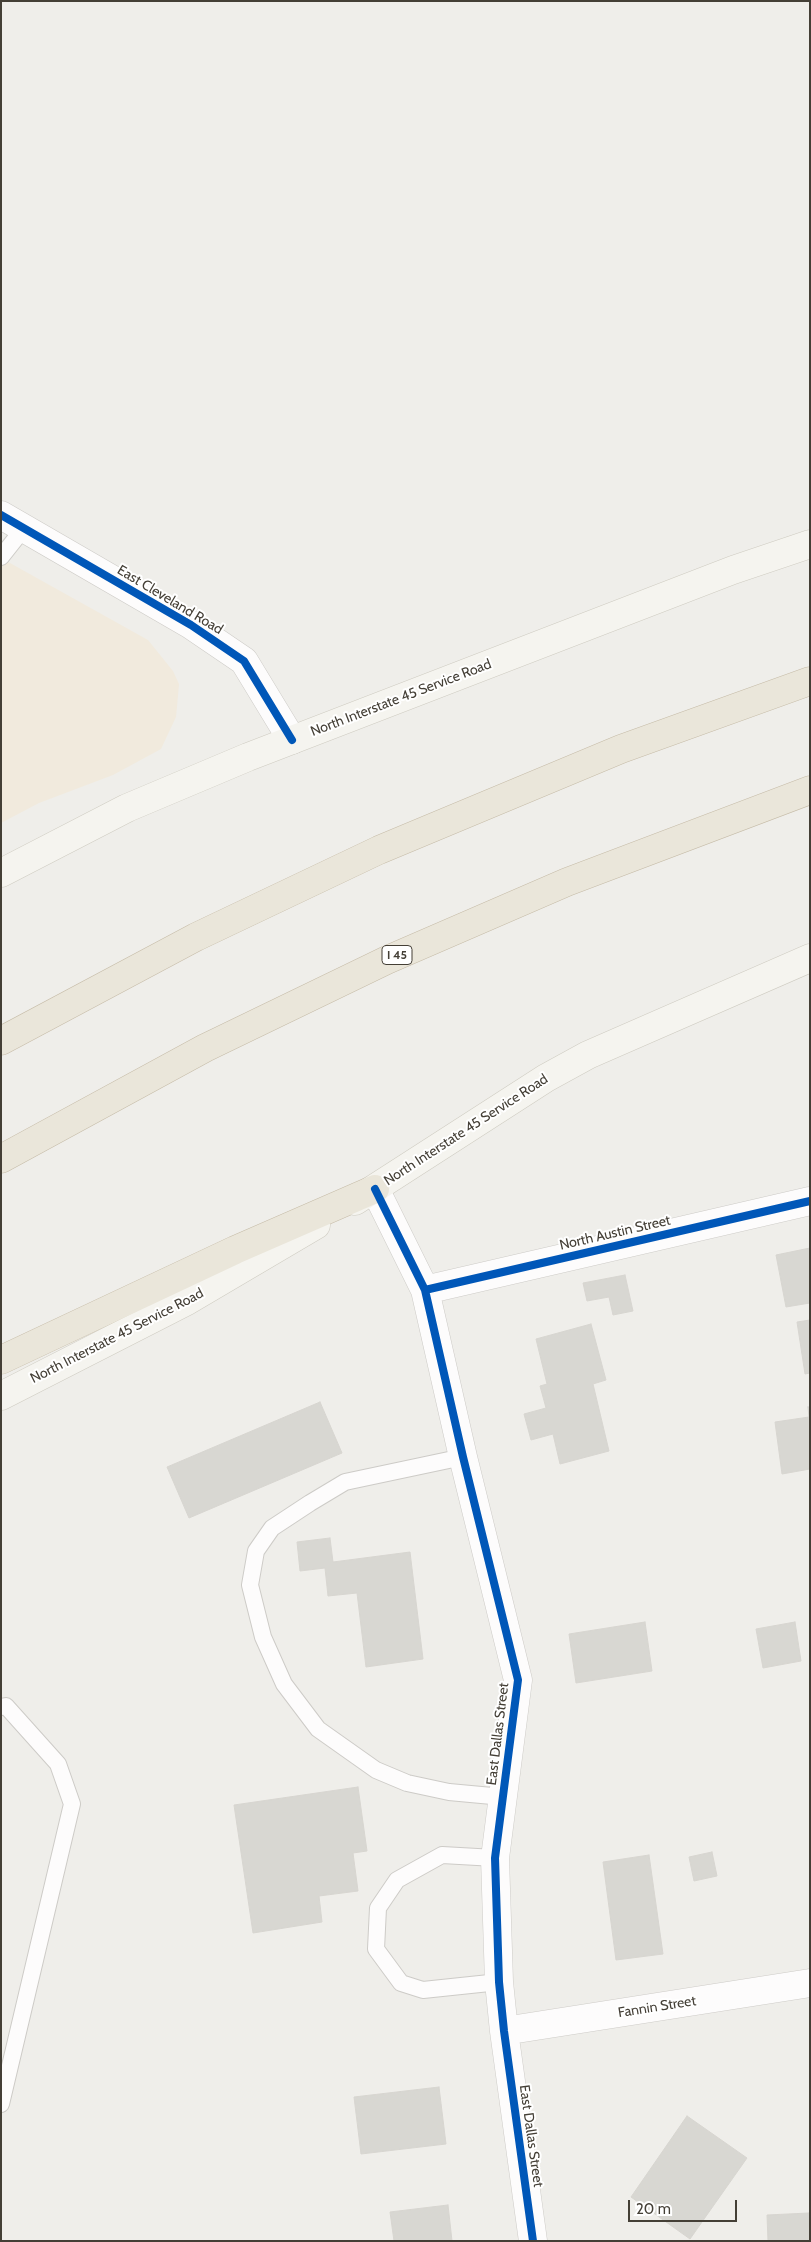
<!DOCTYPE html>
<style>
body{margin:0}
#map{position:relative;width:811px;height:2242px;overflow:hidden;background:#efeeea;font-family:Cabin,sans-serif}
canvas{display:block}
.frame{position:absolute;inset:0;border:2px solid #443f36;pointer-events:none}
.scale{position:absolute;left:628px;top:2200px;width:109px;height:22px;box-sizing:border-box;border:2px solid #443f36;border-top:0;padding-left:6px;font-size:15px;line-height:18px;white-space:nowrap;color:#443f36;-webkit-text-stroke:4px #fff;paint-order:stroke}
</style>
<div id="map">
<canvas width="811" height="2242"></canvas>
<div class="frame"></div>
<div class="scale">20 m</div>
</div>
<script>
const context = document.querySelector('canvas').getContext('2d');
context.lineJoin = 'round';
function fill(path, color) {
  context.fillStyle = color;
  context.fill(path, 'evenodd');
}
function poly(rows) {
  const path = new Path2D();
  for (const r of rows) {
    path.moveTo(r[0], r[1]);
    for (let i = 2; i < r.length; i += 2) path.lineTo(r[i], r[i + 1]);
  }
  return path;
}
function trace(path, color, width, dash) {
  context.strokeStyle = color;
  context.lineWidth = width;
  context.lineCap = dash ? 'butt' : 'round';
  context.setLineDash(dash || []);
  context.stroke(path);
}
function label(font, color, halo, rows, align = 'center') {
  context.font = font + ' Cabin,sans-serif';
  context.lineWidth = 4;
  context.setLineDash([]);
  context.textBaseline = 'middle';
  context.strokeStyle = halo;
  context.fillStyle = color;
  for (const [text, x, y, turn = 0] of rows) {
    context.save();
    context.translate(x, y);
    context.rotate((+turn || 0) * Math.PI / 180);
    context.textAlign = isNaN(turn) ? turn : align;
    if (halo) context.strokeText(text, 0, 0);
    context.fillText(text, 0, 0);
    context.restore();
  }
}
fill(poly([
 [1,558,148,640,173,671,179,684,176,717,161,749,113,775,39,803,1,823]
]), '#f1eadd');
const building = poly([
 [810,1248,810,1303,786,1307,776,1255,810,1248],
 [625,1275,633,1311,613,1315,609,1297,587,1301,583,1283,625,1275],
 [810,1320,810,1373,805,1374,797,1322,810,1320],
 [591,1324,606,1380,593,1384,609,1451,560,1464,553,1434,531,1440,524,1414,546,1408,540,1386,547,1384,536,1339,591,1324],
 [320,1402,342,1453,189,1518,167,1467,320,1402],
 [808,1407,810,1407,810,1469,782,1474,775,1422,809,1417,808,1407],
 [330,1538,333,1562,410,1552,423,1659,366,1667,357,1593,328,1596,325,1568,300,1571,297,1542,330,1538],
 [645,1622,652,1671,576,1683,569,1634,645,1622],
 [795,1622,801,1661,763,1668,756,1629,795,1622],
 [358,1787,367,1851,353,1853,358,1891,319,1896,322,1922,253,1933,234,1805,358,1787],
 [712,1852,717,1876,694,1881,689,1857,712,1852],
 [649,1855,663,1954,616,1960,603,1862,649,1855],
 [439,2087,446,2144,361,2154,354,2097,439,2087],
 [687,2116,747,2158,690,2239,631,2197,687,2116],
 [448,2205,452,2241,394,2241,390,2212,448,2205],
 [809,2213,810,2241,768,2241,767,2215,809,2213]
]);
fill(building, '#d8d7d2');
trace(building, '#d7d5d0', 1);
const lane = poly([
 [1,557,24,528],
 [463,1457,345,1482,310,1503,272,1528,256,1551,250,1585,263,1637,284,1684,318,1729,376,1770,407,1783,449,1792,503,1797],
 [1,1707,6,1706,58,1764,72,1804,1,2104],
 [495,1858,442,1855,397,1880,378,1908,376,1949,401,1983,423,1990,499,1982]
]);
const street = poly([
 [1,515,191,625,244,661,292,740],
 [375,1189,425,1290,463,1457,518,1680,495,1858,499,1982,504,2031,533,2241],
 [425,1290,810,1201],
 [504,2031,810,1983]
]);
const secondary = poly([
 [1,873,127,808,248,757,733,570,810,544],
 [355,1201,546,1078,588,1055,810,958],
 [1,1396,187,1301,316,1225]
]);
const highway = poly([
 [1,1041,196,937,379,850,621,749,810,681],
 [1,1159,205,1048,387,960,567,882,810,790],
 [1,1360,235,1250,375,1189]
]);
trace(lane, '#cdcbc7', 18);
trace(street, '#cdcbc7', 29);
trace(secondary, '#cecbc1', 29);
trace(highway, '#c5bba7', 29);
trace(lane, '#fdfcfc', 16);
trace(street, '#fdfcfc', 28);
trace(secondary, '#f5f4ef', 28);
trace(highway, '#eae6da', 28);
trace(poly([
 [1,515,191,625,244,661,292,740],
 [375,1189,425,1290,463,1457,518,1680,495,1858,499,1982,504,2031,533,2241],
 [425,1290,810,1201]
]), '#0057b8', 8);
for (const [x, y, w] of [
 [397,955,30]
]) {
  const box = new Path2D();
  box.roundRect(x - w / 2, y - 9.5, w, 19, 4);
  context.fillStyle = '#fff';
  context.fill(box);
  trace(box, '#443f36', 1);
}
label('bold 12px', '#443f36', null, [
 ["I 45",397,955]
]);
label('14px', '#443f36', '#fff', [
 ["East Cleveland Road",170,600,31],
 ["North Interstate 45 Service Road",401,698,-21],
 ["North Interstate 45 Service Road",466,1130,-33],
 ["North Austin Street",615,1233,-13],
 ["North Interstate 45 Service Road",117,1336,-27],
 ["East Dallas Street",498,1734,-83],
 ["Fannin Street",657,2007,-9],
 ["East Dallas Street",531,2136,82]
]);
</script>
